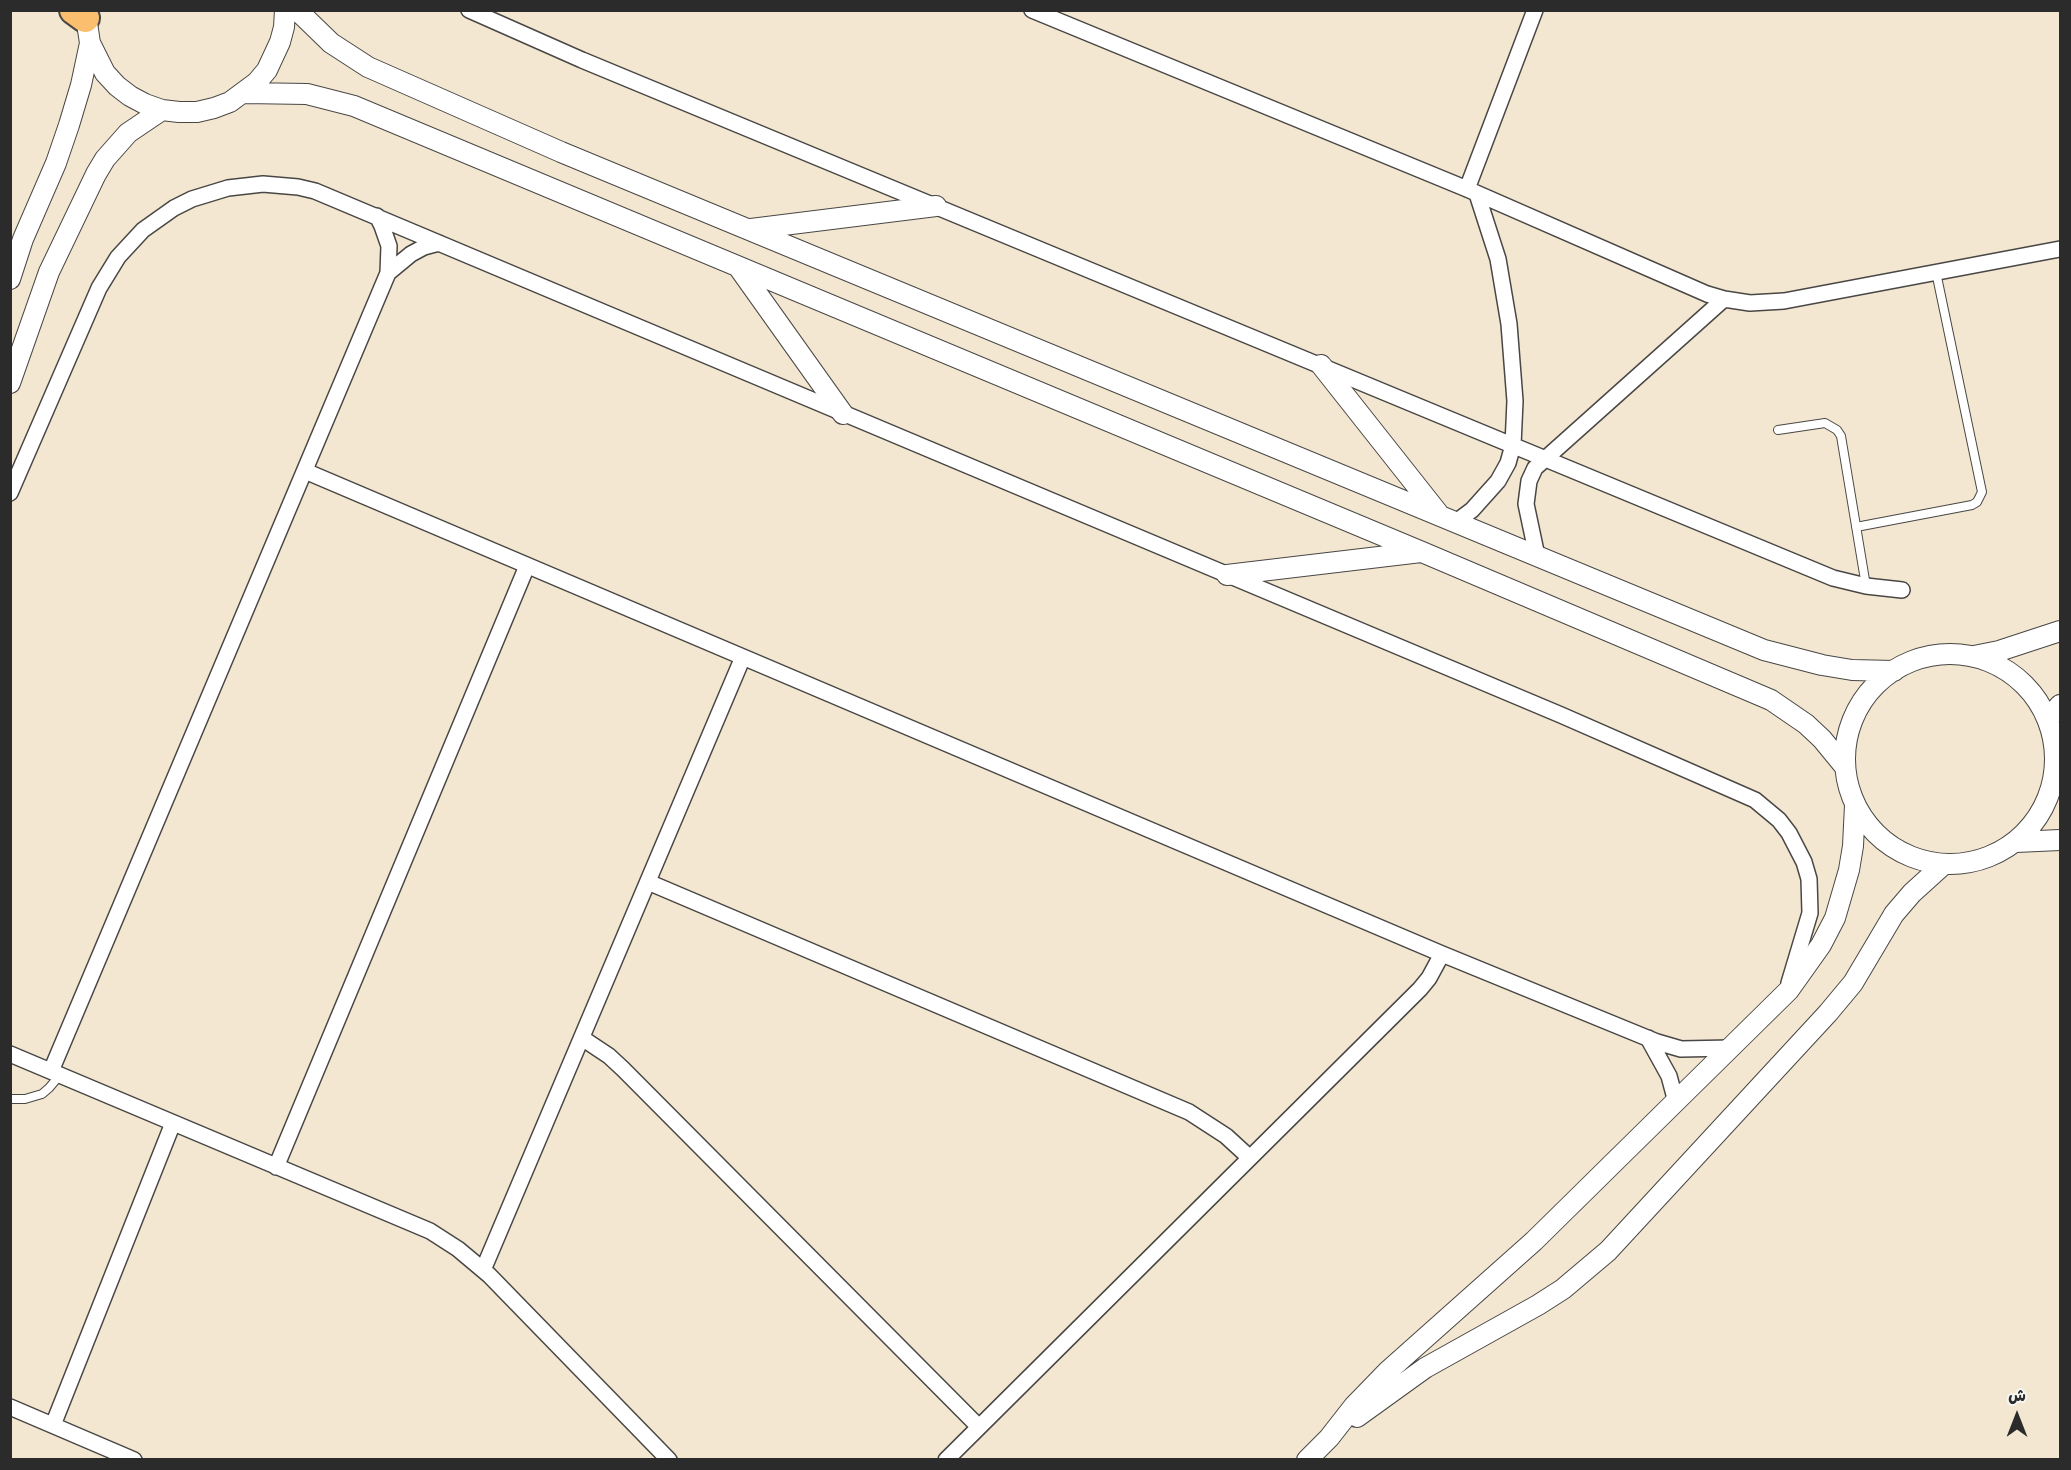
<!DOCTYPE html>
<meta charset="utf-8">
<style>
body{margin:0}
#map{position:relative;width:2071px;height:1470px;overflow:hidden;background:#f3e7d2;font-family:Dekko,"Playpen Sans Arabic",sans-serif}
canvas{display:block}
.frame{position:absolute;inset:0;border:12px solid #2b2b2b;pointer-events:none}
.north{position:absolute;left:1987px;top:1386px;width:60px;height:60px;-webkit-text-stroke:4px #f6f6f2;paint-order:stroke;rotate:0deg;font-size:16px;font-weight:700;line-height:24px;text-align:center;color:#2b2b2b}
.north::after{content:'';display:block;margin:auto;width:21px;height:27px;background:#2b2b2b;clip-path:polygon(50% 0,100% 100%,50% 72%,0 100%)}
</style>
<div id="map">
<canvas width="2071" height="1470"></canvas>
<div class="frame"></div>
<div class="north">ش</div>
</div>
<script>
const context = document.querySelector('canvas').getContext('2d');
context.lineJoin = 'round';
function poly(rows) {
  const path = new Path2D();
  for (const r of rows) {
    if (r.length === 3) {
      path.moveTo(r[0] + r[2], r[1]);
      path.arc(r[0], r[1], r[2], 0, 2 * Math.PI);
      continue;
    }
    path.moveTo(r[0], r[1]);
    for (let i = 2; i < r.length; i += 2) path.lineTo(r[i], r[i + 1]);
  }
  return path;
}
function trace(path, color, width, dash) {
  context.strokeStyle = color;
  context.lineWidth = width;
  context.lineCap = dash ? 'butt' : 'round';
  context.setLineDash(dash || []);
  context.stroke(path);
}
const service = poly([
 [1778,430,1825,423,1837,430,1841,436,1866,586],
 [1856,527,1972,505,1977,502,1982,492,1936,272],
 [10,1099,25,1099,42,1094,49,1088,60,1075]
]);
const minor = poly([
 [469,10,582,60,1833,578,1866,586,1902,590],
 [1032,10,1467,189,1707,294,1724,299,1750,303,1784,301,2060,249],
 [1467,189,1535,10],
 [388,273,411,254,424,247,439,243],
 [305,471,1442,954,1657,1042,1681,1049,1731,1048],
 [10,493,99,288,118,257,143,230,174,208,192,199,228,188,263,184,298,187,315,191,1561,715,1755,800,1779,820,1789,833,1804,862,1809,879,1810,913,1789,983],
 [1456,522,1472,510,1498,481,1508,463,1513,445,1515,401,1509,324,1498,259,1477,194],
 [1537,556,1526,504,1529,481,1535,468,1724,299],
 [648,882,1189,1112,1226,1136,1250,1158],
 [582,1038,609,1056,623,1069,979,1427],
 [1648,1038,1669,1076,1676,1102],
 [10,1054,430,1231,458,1249,489,1275,669,1460],
 [51,1071,388,273,389,246,382,226,377,216],
 [276,1167,527,566],
 [483,1270,743,657],
 [10,1407,134,1460],
 [53,1425,173,1123],
 [946,1460,1420,989,1429,978,1442,954]
]);
const tertiary = poly([
 [85,10,90,43,105,73,117,86,130,96,145,104,162,110,179,112,197,112,214,108,230,102,257,82,267,70,280,42,284,27,285,10],
 [297,10,331,43,368,67,561,152,1764,650,1822,665,1852,670,1894,671],
 [245,93,307,94,354,106,1422,552,1771,700,1806,724,1822,739,1845,767],
 [751,229,936,206],
 [739,268,843,414],
 [10,279,23,239,56,163,69,125,81,85,90,43],
 [1321,365,1438,513],
 [10,383,49,272,96,174,105,159,128,133,162,110],
 [1227,575,1421,552],
 [1950,759,105],
 [1974,656,1999,651,2060,631],
 [2048,719,2060,705],
 [2016,842,2060,840],
 [1357,1417,1425,1368,1538,1305,1563,1289,1608,1251,1828,1013,1853,983,1894,914,1912,893,1944,864],
 [1307,1460,1329,1438,1354,1406,1388,1371,1534,1241,1789,990,1821,945,1835,918,1849,870,1853,846,1855,805]
]);
const motorway = poly([
 [74,10,85,18]
]);
trace(service, '#494744', 10);
trace(minor, '#494744', 18);
trace(tertiary, '#494744', 22);
trace(motorway, '#494744', 32);
trace(service, '#fff', 8);
trace(minor, '#fff', 15);
trace(tertiary, '#fff', 20);
trace(motorway, '#fabe6e', 28);
</script>
